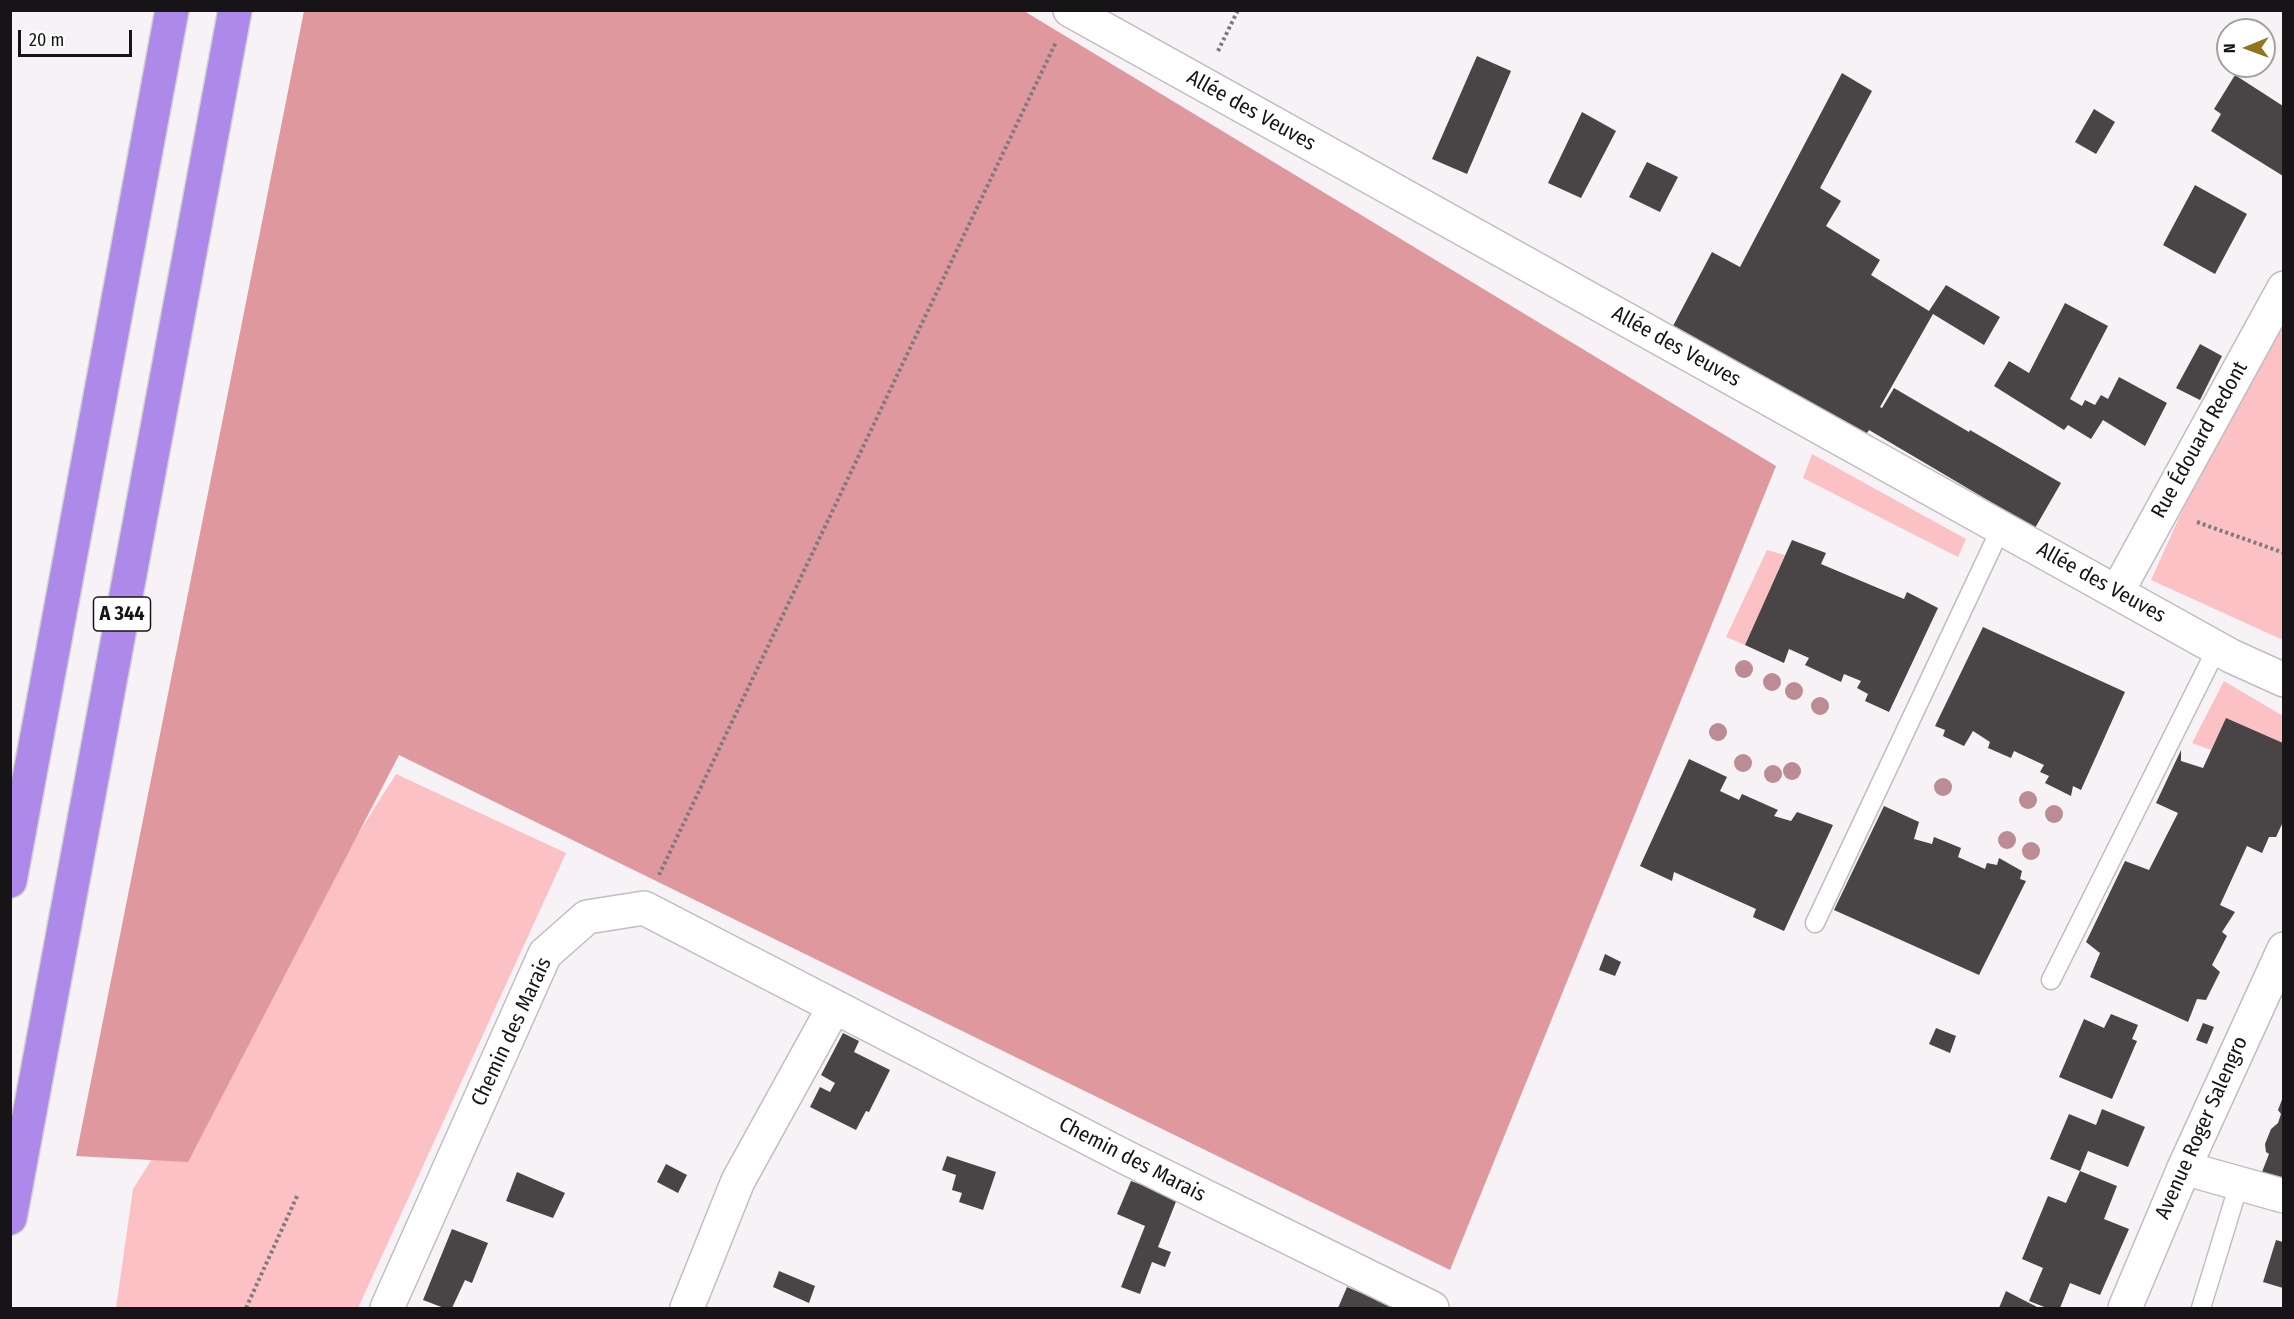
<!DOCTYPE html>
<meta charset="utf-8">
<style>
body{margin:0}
#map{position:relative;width:2294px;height:1319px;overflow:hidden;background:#f6f2f6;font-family:"Fira Sans Condensed",sans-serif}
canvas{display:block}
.frame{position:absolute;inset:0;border:12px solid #161416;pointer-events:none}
.north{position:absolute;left:2216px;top:18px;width:60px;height:60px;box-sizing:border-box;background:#fff;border:2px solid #a2a1a2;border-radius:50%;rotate:269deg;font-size:16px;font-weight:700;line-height:24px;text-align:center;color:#161416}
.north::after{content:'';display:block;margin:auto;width:21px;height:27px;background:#92741b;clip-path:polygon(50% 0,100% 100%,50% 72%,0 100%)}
.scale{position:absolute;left:18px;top:30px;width:114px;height:27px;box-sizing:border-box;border:3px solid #161416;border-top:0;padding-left:8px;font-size:18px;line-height:21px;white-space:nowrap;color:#161416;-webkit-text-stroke:4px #fff;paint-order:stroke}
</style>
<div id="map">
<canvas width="2294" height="1319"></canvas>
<div class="frame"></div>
<div class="north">N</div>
<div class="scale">20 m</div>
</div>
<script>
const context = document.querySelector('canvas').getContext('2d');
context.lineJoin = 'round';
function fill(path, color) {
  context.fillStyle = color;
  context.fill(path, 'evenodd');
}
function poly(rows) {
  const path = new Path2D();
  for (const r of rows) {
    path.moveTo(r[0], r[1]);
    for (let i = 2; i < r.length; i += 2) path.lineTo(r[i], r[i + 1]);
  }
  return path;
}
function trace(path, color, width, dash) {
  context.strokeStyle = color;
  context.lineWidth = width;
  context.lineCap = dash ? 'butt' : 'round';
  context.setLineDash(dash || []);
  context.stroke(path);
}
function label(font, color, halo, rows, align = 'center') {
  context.font = font + ' "Fira Sans Condensed",sans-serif';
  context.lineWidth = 6;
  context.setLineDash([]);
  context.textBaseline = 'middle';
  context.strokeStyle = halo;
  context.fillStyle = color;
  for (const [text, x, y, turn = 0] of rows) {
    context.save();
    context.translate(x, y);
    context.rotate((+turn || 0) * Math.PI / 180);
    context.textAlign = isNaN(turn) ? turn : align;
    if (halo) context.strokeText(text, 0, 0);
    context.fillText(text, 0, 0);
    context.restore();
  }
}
fill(poly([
 [2283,310,2283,640,2151,580,2248,365],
 [1812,454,1966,539,1958,557,1803,478],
 [1767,550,1785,555,1745,645,1726,637],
 [2224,681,2283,716,2283,743,2226,719,2211,750,2192,743],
 [396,774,566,853,358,1308,116,1308,133,1189]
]), '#fbc1c5');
fill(poly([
 [304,11,1024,11,1776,466,1450,1270,399,755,188,1162,76,1156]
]), '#de989e');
fill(poly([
 [1477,56,1511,71,1467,174,1432,159],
 [1842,73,1872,91,1820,188,1841,201,1826,226,1880,260,1871,275,1929,311,1946,285,2000,317,1984,345,1933,314,1880,407,1882,408,1894,388,1969,432,1970,430,2061,483,2035,528,1869,430,1865,436,1673,326,1712,252,1740,267],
 [2235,75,2283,106,2283,176,2211,131,2221,114,2214,109],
 [2094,109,2115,122,2096,154,2075,142],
 [1582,112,1616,131,1581,198,1548,183],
 [1647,162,1678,177,1660,212,1629,197],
 [2195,185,2247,214,2215,274,2163,245],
 [2065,303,2108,326,2070,399,2082,406,2085,400,2095,405,2101,395,2108,399,2119,377,2167,403,2145,446,2103,420,2091,439,2068,425,2064,430,1994,386,2009,361,2029,373],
 [2200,344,2222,356,2200,400,2176,388],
 [1792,540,1826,553,1821,564,1904,599,1907,592,1938,608,1889,712,1865,701,1868,694,1857,688,1861,681,1844,674,1841,682,1805,665,1809,658,1789,649,1784,663,1745,645],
 [1983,627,2125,692,2081,790,2073,786,2071,796,2045,783,2049,776,2040,772,2044,765,2014,751,2011,758,1988,748,1990,742,1973,731,1964,746,1943,736,1945,730,1935,726],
 [2226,718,2283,743,2283,822,2276,837,2269,837,2262,853,2247,846,2220,905,2235,912,2222,932,2227,936,2212,965,2220,972,2206,1000,2197,999,2188,1022,2090,977,2100,953,2086,942,2125,861,2149,870,2178,813,2156,803,2181,750,2181,761,2203,768],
 [1689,759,1727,777,1720,791,1739,800,1742,794,1778,810,1774,816,1791,821,1797,812,1833,825,1784,931,1753,917,1756,909,1674,872,1672,881,1640,866],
 [1884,806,1919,822,1914,839,1932,844,1934,837,1961,848,1958,857,1985,869,1987,863,1997,865,1999,858,2022,871,2020,879,2026,881,1979,975,1834,910],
 [1605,954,1621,962,1615,976,1599,970],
 [2111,1014,2138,1025,2132,1039,2137,1041,2112,1099,2059,1077,2084,1019,2104,1028],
 [2203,1023,2214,1027,2207,1044,2196,1040],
 [1936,1028,1956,1036,1950,1053,1929,1044],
 [843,1033,859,1041,854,1052,890,1070,869,1112,866,1111,856,1130,810,1107,820,1087,830,1092,835,1083,821,1075],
 [2283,1097,2283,1178,2262,1172,2269,1154,2266,1152,2265,1144,2271,1129,2278,1123,2281,1114,2278,1110],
 [2102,1109,2145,1127,2128,1167,2088,1151,2080,1171,2050,1159,2069,1114,2096,1125],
 [947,1156,996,1172,983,1210,959,1202,962,1193,952,1190,956,1175,942,1170],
 [666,1164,687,1175,678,1193,657,1182],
 [2080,1171,2117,1186,2104,1219,2129,1229,2100,1295,2070,1283,2060,1308,2047,1308,2029,1301,2043,1268,2022,1259,2048,1196,2066,1203],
 [517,1172,565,1193,553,1218,506,1201],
 [1131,1181,1159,1191,1179,1194,1158,1247,1171,1252,1165,1267,1152,1262,1140,1294,1121,1287,1145,1226,1117,1214],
 [452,1229,488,1243,472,1283,465,1280,452,1308,444,1308,423,1300],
 [2276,1240,2283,1242,2283,1288,2263,1282],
 [779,1271,815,1286,809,1303,773,1287],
 [1347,1287,1391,1306,1390,1308,1338,1308],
 [2006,1291,2037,1307,2037,1308,1999,1308]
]), '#494446');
const service = poly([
 [1815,923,2001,528],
 [2051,980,2217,648],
 [2201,1308,2239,1184]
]);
const minor = poly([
 [2117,592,2284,288],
 [387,1308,545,954,587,917,644,908,1127,1158,1432,1308],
 [687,1308,738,1181,834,1007]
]);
const tertiary = poly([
 [1070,10,2231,656,2284,680],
 [2184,1168,2284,1196],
 [2125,1308,2184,1168,2284,949]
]);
const motorway = poly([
 [10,881,172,10],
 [10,1218,235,10]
]);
trace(service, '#c1bdc1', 21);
trace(minor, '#c1bdc1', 36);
trace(tertiary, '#c1bdc1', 36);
trace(motorway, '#d0d0d0', 36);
trace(poly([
 [1218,51,1238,10],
 [2197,522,2284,553],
 [659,875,1056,42],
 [246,1308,298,1194]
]), '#7e7b7e', 4, [3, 3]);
trace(service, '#fff', 18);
trace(minor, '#fff', 33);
trace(tertiary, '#fff', 33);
trace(motorway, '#ad89ea', 33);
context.fillStyle = '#bb8c94';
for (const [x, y] of [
 [1744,669],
 [1772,682],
 [1794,691],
 [1820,706],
 [1718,732],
 [1743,763],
 [1792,771],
 [1773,774],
 [1943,787],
 [2028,800],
 [2054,814],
 [2007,840],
 [2031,851]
]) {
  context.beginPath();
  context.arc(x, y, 9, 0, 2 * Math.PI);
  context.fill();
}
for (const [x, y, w] of [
 [122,614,57]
]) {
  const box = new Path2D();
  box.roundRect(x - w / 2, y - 17, w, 34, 4.5);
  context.fillStyle = '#fff';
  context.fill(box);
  trace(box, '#161416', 1.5);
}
label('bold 20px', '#161416', null, [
 ["A 344",122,614]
]);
label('21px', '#161416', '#fff', [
 ["Allée des Veuves",1251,111,29],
 ["Allée des Veuves",1676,347,29],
 ["Rue Édouard Redont",2200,440,-61],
 ["Allée des Veuves",2101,583,29],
 ["Chemin des Marais",512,1032,-65],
 ["Avenue Roger Salengro",2202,1128,-66],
 ["Chemin des Marais",1132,1160,27]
]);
</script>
